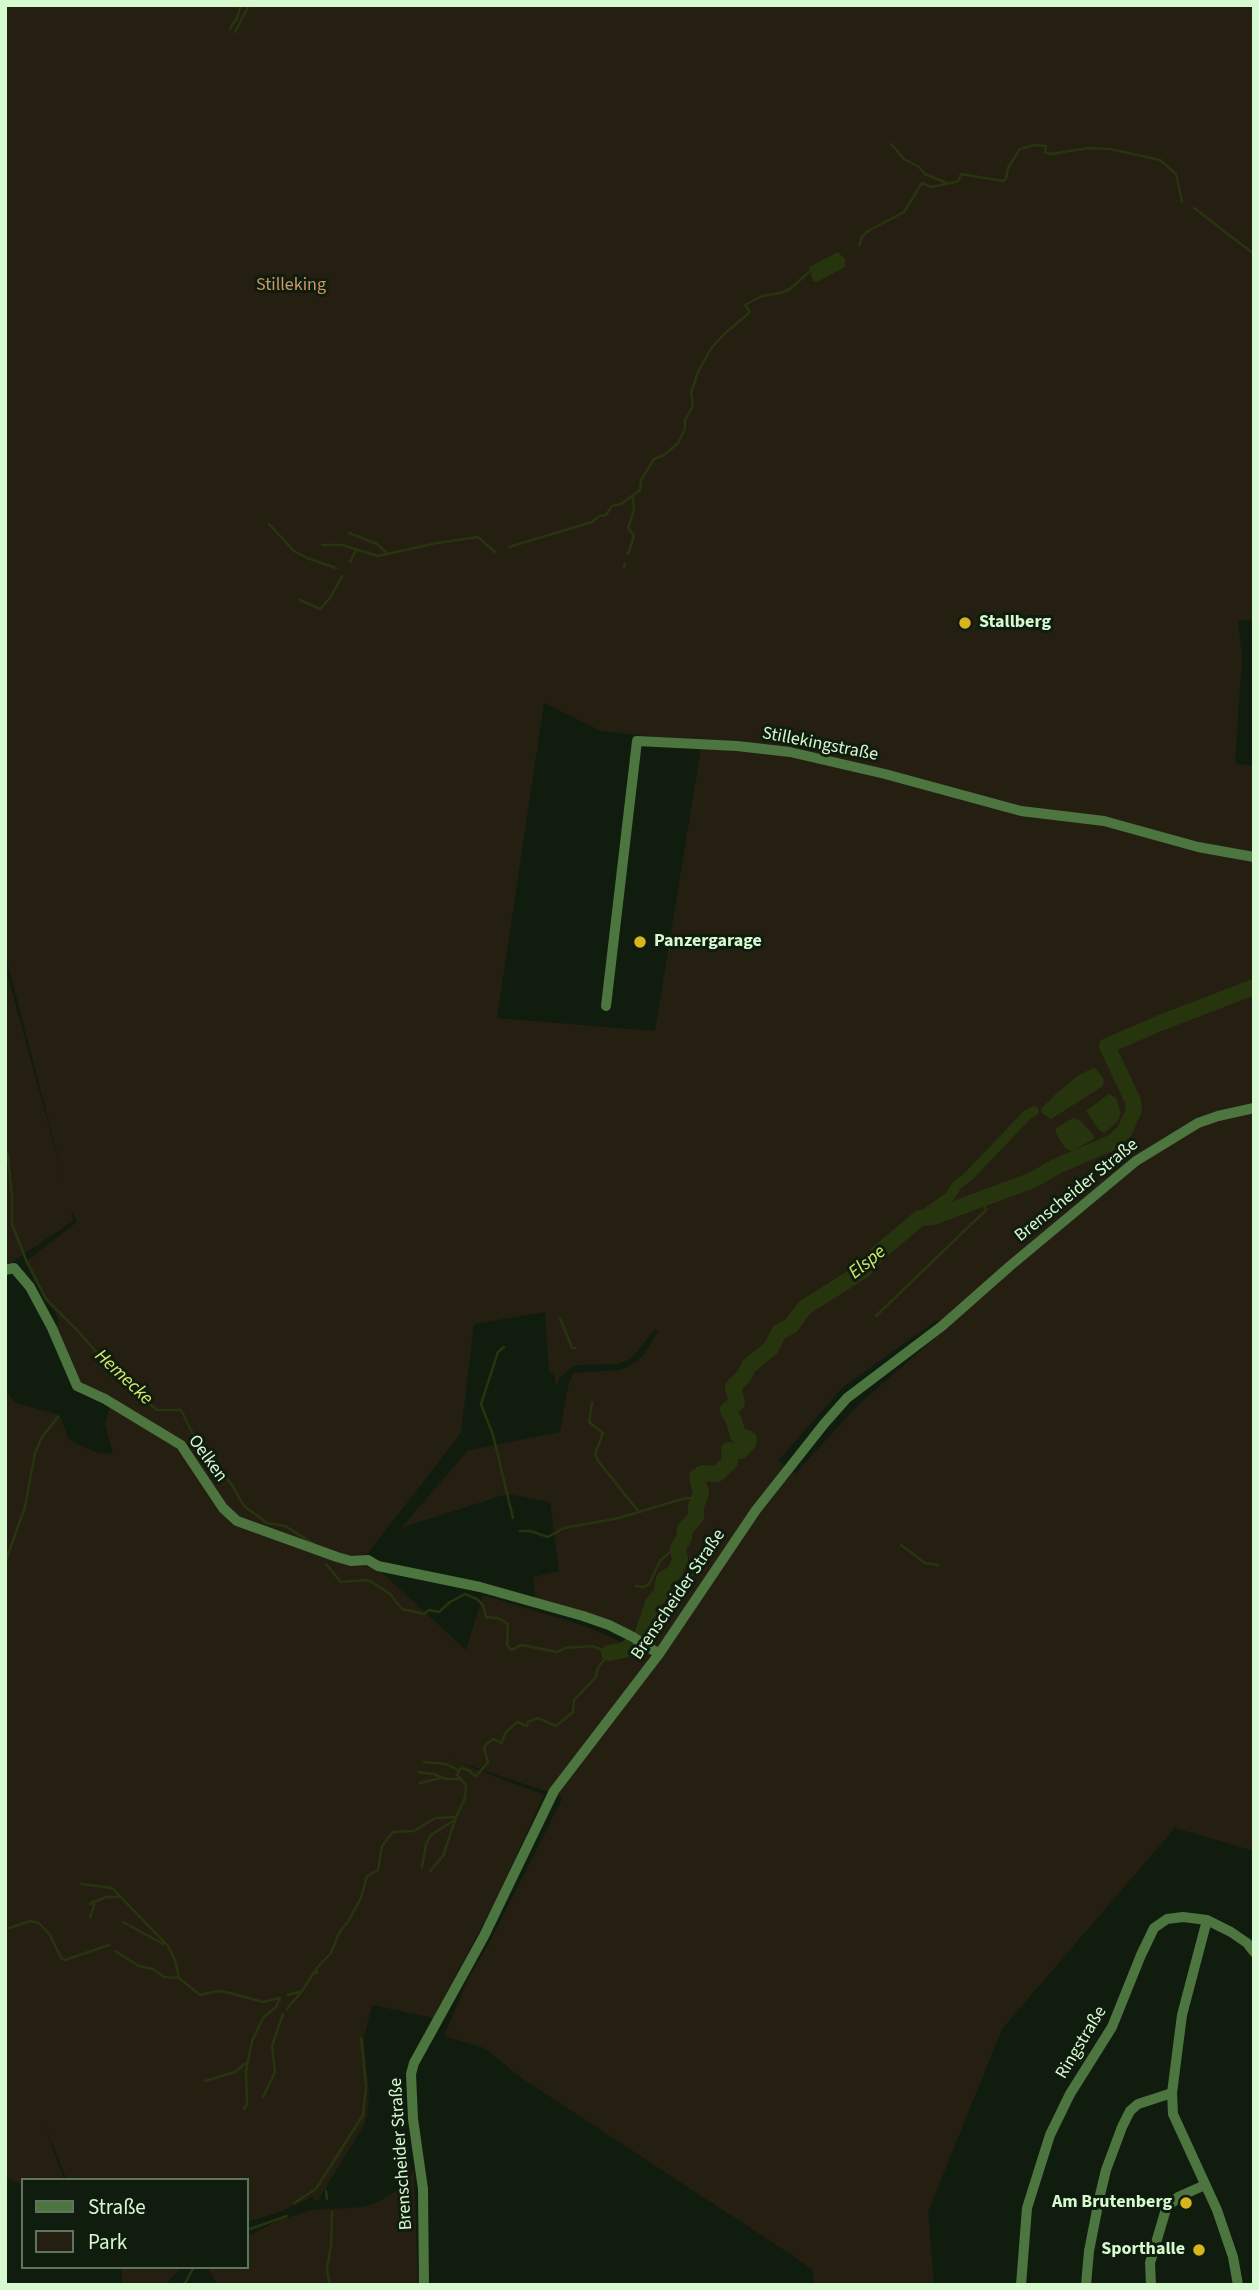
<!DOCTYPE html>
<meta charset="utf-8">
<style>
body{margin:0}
#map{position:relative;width:1259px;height:2290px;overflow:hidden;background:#101c0e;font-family:"Source Sans 3",sans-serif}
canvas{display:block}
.frame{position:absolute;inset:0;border:7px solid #d6f9d0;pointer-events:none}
.legend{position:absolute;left:21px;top:2178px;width:228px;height:91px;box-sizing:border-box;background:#101c0e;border:2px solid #5f745c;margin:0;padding:9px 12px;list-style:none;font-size:21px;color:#d6f9d0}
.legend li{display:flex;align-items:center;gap:14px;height:35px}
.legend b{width:35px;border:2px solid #5f745c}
</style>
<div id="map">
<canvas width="1259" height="2290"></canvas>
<div class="frame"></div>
<ul class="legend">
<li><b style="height:9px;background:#4c753f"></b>Straße</li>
<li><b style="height:19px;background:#251f12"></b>Park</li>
</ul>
</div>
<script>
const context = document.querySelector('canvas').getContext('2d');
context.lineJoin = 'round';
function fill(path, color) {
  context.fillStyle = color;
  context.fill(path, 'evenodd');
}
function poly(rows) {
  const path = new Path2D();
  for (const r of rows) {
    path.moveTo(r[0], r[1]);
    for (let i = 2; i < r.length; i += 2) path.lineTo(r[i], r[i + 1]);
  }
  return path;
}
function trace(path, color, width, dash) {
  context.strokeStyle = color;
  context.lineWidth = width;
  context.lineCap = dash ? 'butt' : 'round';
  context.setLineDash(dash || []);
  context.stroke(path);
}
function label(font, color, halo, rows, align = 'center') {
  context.font = font + ' "Source Sans 3",sans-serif';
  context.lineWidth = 6;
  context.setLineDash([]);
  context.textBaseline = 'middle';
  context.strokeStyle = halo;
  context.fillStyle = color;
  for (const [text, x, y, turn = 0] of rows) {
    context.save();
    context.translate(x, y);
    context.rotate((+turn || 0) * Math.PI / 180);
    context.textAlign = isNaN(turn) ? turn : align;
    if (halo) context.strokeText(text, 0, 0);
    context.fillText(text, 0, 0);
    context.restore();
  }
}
fill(poly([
 [5,5,1254,5,1254,621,1238,620,1242,657,1235,763,1254,766,1254,1851,1175,1828,1002,2029,928,2212,934,2285,815,2285,812,2270,793,2256,523,2079,484,2048,444,2036,467,1981,492,1938,563,1797,447,1758,544,1795,499,1894,433,2018,372,2005,364,2038,369,2095,367,2116,364,2125,317,2202,312,2197,280,2212,247,2222,247,2180,67,2180,45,2126,64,2180,23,2180,23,2185,5,2177,5,1391,16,1403,60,1415,68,1438,77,1444,99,1453,113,1454,105,1424,110,1407,180,1448,229,1520,337,1560,377,1568,466,1650,483,1595,585,1626,624,1643,629,1632,536,1601,533,1577,559,1571,550,1502,507,1494,401,1528,468,1450,560,1432,568,1386,573,1373,619,1370,630,1366,643,1356,658,1331,655,1329,631,1359,618,1364,577,1365,569,1369,560,1378,555,1387,555,1373,549,1372,545,1312,474,1324,461,1433,368,1553,351,1559,238,1519,225,1508,183,1442,79,1381,55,1326,59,1322,55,1311,44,1299,25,1262,77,1222,71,1210,73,1221,5,1267,5,966,64,1181,5,953],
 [544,703,601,731,702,742,655,1031,497,1018],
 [937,1320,942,1332,858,1405,795,1474,778,1461,842,1388],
 [414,2171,418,2285,218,2285,207,2267,247,2267,247,2237,277,2221,312,2210,364,2207,378,2202,394,2192],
 [122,2267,182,2267,165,2285,122,2285]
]), '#251f12');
fill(poly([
 [838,252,845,259,845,267,817,282,813,281,809,267],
 [1093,1068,1096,1069,1104,1080,1103,1086,1051,1119,1042,1113,1041,1109,1057,1093,1079,1075],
 [1109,1094,1116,1098,1121,1113,1118,1121,1104,1133,1099,1130,1086,1111],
 [1073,1118,1081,1121,1094,1136,1094,1139,1072,1151,1065,1148,1056,1133,1056,1128]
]), '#27350f');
trace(poly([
 [230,29,237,18,241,5],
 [235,32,249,5],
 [891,144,904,159,919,167,925,174,947,183],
 [1194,208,1254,254],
 [859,246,862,237,868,231,904,212,922,183,931,187,955,182,958,181,961,174,1003,181,1006,179,1008,168,1020,149,1035,145,1046,146,1045,152,1050,154,1089,148,1110,149,1160,160,1176,174,1182,202],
 [269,524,294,551,307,558,336,568],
 [349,533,377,544,388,554],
 [322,545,342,545,378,556,437,543,478,537,495,552],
 [509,547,592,522,599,516,606,515,612,506,621,504,640,490,641,480,654,459,664,455,678,443,685,429,685,420,693,406,691,393,698,372,710,350,722,336,750,312,745,305,762,296,781,293,790,289,809,272],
 [628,554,634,536,628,528,634,510,633,498],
 [350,562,356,550],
 [624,568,625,564],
 [300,600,320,609,330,598,342,576],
 [5,1148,8,1156,12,1197,12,1224,26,1260,46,1299,78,1331,117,1376,128,1379,126,1384,157,1410,181,1410,195,1438,232,1485,244,1506,267,1523,285,1526,314,1544],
 [876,1316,986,1210,983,1198],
 [560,1318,572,1348,575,1348],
 [504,1347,498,1352,481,1404,493,1435,513,1518],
 [592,1403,589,1422,603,1433,595,1454,598,1461,639,1512],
 [520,1531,530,1531,548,1537,564,1528,619,1518,679,1500,687,1498,698,1499],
 [901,1545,925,1563,938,1565],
 [5,1563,25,1507,35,1453,42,1437,58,1417],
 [686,1580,706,1563],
 [636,1586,644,1587,649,1584,660,1561,672,1550,679,1533,685,1529],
 [661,1594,664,1597,671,1596,679,1587],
 [424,1762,446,1764,458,1770],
 [418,1772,434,1774,445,1779,459,1779],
 [420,1783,441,1778],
 [422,1867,426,1844,431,1835,453,1821],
 [430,1871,443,1856,456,1817],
 [81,1884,112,1888,168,1946,175,1960,179,1978],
 [90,1904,106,1897,120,1897],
 [90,1917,94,1906,93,1901],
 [123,1922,163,1944],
 [9,1928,30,1921,39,1923,50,1935,61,1958,65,1960,109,1945],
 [115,1951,139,1966,153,1969,164,1977,179,1978,200,1995,218,1991,230,1993,263,2002,280,1998],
 [317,1973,316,1969,331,1953,339,1933,349,1920,361,1898,367,1876,378,1870,382,1846,393,1832,414,1831,435,1818,456,1817,465,1798,466,1785,457,1775,461,1768,470,1771,475,1776,478,1774,488,1762,484,1748,486,1744,494,1739,501,1743,506,1732,517,1722,527,1726,528,1722,538,1718,556,1726,573,1712,574,1700,596,1677,598,1668,609,1653,592,1646,565,1648,557,1652,522,1645,511,1650,507,1645,508,1624,498,1618,486,1617,483,1605,477,1599,465,1594,450,1602,439,1612,429,1610,424,1614,402,1609,390,1594,372,1582,366,1580,341,1582,326,1564],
 [288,1995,302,1991,315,1971],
 [287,2009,301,1992],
 [205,2081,235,2072,246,2063],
 [263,2097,275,2072,272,2046,283,2014],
 [244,2109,247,2104,246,2071,252,2041,263,2018,276,2007,280,1998],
 [326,2191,327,2199],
 [294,2203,316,2189,363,2115,366,2086,361,2038],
 [247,2230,287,2216],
 [329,2282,327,2269,331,2245,332,2212],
 [184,2285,194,2267]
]), '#27350f', 2.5);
trace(poly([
 [920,1218,950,1196,957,1185,968,1177,1027,1115,1034,1111]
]), '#27350f', 10);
trace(poly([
 [609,1653,624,1650,641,1638,653,1603,661,1594,664,1579,675,1572,680,1560,678,1548,684,1538,685,1529,696,1517,696,1506,701,1493,697,1477,703,1473,717,1474,730,1462,729,1450,741,1451,748,1443,749,1439,738,1435,734,1421,728,1410,737,1403,733,1387,744,1376,749,1366,771,1348,779,1332,791,1326,804,1308,864,1270,877,1254,920,1218,933,1217,1033,1180,1057,1166,1113,1142,1124,1132,1134,1110,1133,1101,1107,1046,1160,1023,1254,987]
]), '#27350f', 16);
trace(poly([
 [606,1006,637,741,737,746,790,752,885,774,1021,811,1104,821,1198,847,1254,857],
 [5,1270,14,1268,30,1287,52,1328,77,1386,105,1399,181,1445,223,1508,237,1521,337,1557,351,1561,368,1560,378,1566,480,1587,583,1616,609,1625,633,1637,659,1654],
 [1207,1920,1182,2015,1172,2093,1173,2114,1217,2210,1233,2257,1238,2285],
 [424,2285,423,2189,413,2119,411,2074,414,2063,484,1936,554,1791,659,1654,756,1510,824,1424,847,1398,942,1326,1010,1266,1136,1161,1198,1123,1218,1116,1254,1108],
 [1021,2285,1027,2208,1050,2135,1070,2094,1112,2027,1141,1955,1154,1928,1167,1919,1183,1917,1207,1920,1231,1932,1247,1943,1254,1952],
 [1086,2285,1089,2251,1100,2195,1106,2170,1122,2127,1130,2111,1138,2104,1172,2093],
 [1151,2285,1150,2263,1166,2209,1178,2197,1205,2185]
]), '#4c753f', 10);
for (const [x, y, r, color] of [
 [965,623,7,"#d7b61d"],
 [640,942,7,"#d7b61d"],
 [1186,2203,7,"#d7b61d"],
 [1199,2250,7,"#d7b61d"]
]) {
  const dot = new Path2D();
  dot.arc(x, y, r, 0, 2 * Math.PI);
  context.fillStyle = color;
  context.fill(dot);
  trace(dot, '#101c0e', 2.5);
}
label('18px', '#ce9766', '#101c0e', [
 ["Stilleking",291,286]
]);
label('bold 18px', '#d6f9d0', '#101c0e', [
 ["Stallberg",979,623],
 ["Panzergarage",654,942],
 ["Am Brutenberg",1172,2203,"right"],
 ["Sporthalle",1185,2250,"right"]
], 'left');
label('18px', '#d6f9d0', '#101c0e', [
 ["Stillekingstraße",820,745,11],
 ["Brenscheider Straße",1077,1191,-39],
 ["Oelken",207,1459,54],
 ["Brenscheider Straße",679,1595,-56],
 ["Ringstraße",1082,2043,-59],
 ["Brenscheider Straße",402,2154,-94]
]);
label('italic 19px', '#d4eb6b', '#101c0e', [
 ["Elspe",868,1263,-39],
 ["Hemecke",123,1378,43]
]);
</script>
